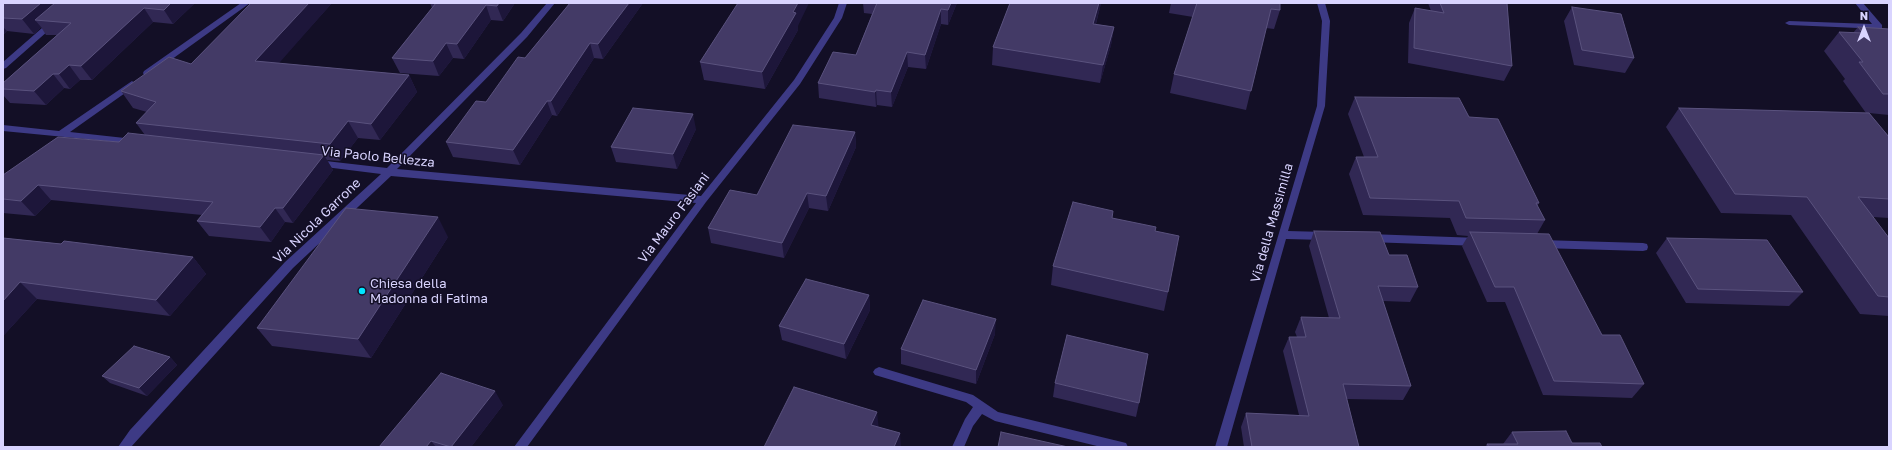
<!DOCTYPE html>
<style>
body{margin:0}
#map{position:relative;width:1892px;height:450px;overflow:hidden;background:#130f26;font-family:"Golos Text",sans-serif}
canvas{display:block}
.frame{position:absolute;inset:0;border:4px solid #d9d4ff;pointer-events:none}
.north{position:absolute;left:1844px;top:8px;width:40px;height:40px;-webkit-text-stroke:3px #130f26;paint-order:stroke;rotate:0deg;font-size:11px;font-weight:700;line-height:16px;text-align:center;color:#d9d4ff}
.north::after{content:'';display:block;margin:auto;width:14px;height:18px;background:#d9d4ff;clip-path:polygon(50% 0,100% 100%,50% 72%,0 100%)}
</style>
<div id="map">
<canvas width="1892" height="450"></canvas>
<div class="frame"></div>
<div class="north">N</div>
</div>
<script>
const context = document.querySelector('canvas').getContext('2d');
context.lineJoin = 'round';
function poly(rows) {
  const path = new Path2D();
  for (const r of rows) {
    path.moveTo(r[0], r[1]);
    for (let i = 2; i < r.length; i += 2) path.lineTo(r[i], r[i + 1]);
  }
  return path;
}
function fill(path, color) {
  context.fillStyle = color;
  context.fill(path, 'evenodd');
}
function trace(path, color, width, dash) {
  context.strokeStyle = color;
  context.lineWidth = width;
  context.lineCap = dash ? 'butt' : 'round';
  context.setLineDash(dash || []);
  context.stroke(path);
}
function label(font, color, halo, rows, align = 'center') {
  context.font = font + ' "Golos Text",sans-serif';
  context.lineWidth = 3;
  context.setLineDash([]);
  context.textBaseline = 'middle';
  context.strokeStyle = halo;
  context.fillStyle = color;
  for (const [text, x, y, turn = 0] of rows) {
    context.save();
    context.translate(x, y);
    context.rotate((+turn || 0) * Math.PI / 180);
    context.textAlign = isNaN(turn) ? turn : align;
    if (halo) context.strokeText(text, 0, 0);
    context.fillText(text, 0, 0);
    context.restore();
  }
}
fill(poly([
 [241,3,250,3,150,75,144,75,143,73,144,71,241,3],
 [547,3,555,3,527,37,397,169,701,196,794,80,834,18,839,3,847,3,842,18,800,84,706,202,527,447,514,447,696,203,391,176,293,268,131,447,118,447,130,430,285,262,381,174,317,166,312,163,314,161,317,160,387,168,521,33,547,3],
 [1317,3,1325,3,1330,21,1325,106,1288,231,1325,232,1330,236,1325,240,1286,239,1227,447,1215,447,1317,106,1322,21,1317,3],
 [1855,3,1863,3,1882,25,1882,29,1789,25,1785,23,1789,21,1872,24,1855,3],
 [50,21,53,21,57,23,6,68,3,69,3,62,50,21],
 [132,81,136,84,135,86,70,132,134,139,137,140,139,142,137,144,3,131,3,125,59,131,132,81],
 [1369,234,1479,238,1483,239,1484,242,1483,245,1479,246,1369,242,1364,238,1369,234],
 [1541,240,1643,243,1647,244,1648,247,1647,250,1643,251,1541,248,1537,247,1536,244,1537,241,1541,240],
 [879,367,973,395,998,412,1122,442,1126,443,1128,447,1101,447,995,421,982,414,973,426,964,447,952,447,965,419,973,407,966,402,875,375,873,372,875,369,879,367]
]), '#3d3a85');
fill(poly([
 [3,3,195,3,173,24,153,22,92,80,80,80,70,89,64,88,46,105,10,103,3,95,3,83,57,35,46,35,41,27,34,34,7,31,3,35],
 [332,3,278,63,409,75,417,92,380,140,358,138,340,161,327,160,333,170,293,223,285,222,271,242,209,236,197,221,202,215,51,200,35,216,3,213,3,175,145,135,136,123,147,112,133,108,121,91,191,64],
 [430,3,515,3,503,21,491,20,464,59,453,58,439,76,400,73,392,58,432,8],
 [570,3,643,3,603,59,594,58,557,116,552,115,520,165,453,157,446,142,486,102,525,58],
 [863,3,957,3,948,25,941,24,926,69,908,67,892,107,877,105,876,107,819,98,818,83,856,55,872,14,864,13],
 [1010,3,1101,3,1096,24,1114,27,1111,45,1100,83,992,65,993,47],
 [1171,3,1280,3,1280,10,1274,29,1266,28,1246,110,1170,93,1174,74,1193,17,1169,13],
 [1428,3,1507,3,1512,66,1504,81,1408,63,1409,23,1415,8,1431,11],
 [1572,7,1634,58,1625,73,1574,65,1564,21],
 [798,26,798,30,765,89,704,80,700,62],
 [1858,27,1889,29,1889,115,1869,113,1889,137,1889,218,1873,217,1889,238,1889,316,1860,314,1791,215,1721,213,1666,127,1679,108,1866,113,1843,81,1845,79,1824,51,1839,32,1853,33],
 [1355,97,1539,203,1537,206,1545,220,1537,234,1602,335,1644,384,1632,398,1543,395,1505,302,1487,302,1462,246,1468,236,1457,235,1450,218,1363,215,1349,174,1356,157,1364,157,1348,114],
 [696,129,677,169,616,162,611,147],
 [855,132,856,147,828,211,809,208,784,258,711,243,708,228,757,195],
 [1112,218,1155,231,1168,292,1164,311,1051,285,1053,266],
 [1314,231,1389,255,1418,287,1410,302,1383,301,1411,386,1403,400,1347,399,1359,447,1244,447,1241,427,1246,413,1299,415,1283,351,1289,337,1297,337,1295,332,1301,317,1329,318,1309,246],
 [448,237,371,358,272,346,257,328],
 [3,238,193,257,206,274,170,316,37,299,3,336],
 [1667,238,1803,292,1789,306,1686,303,1656,253],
 [869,295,870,310,846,359,782,340,779,326],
 [995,334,976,384,901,364,901,349],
 [170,357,177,365,147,396,110,383,102,376],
 [1055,383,1139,403,1136,417,1053,397],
 [503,405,471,447,379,447],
 [1512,432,1572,443,1602,447,1485,447,1487,444,1503,444]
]), '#312854');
fill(poly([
 [41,3,69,3,35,20,41,27,34,34,22,19],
 [171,3,195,3,173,24,164,10],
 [309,3,332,3,266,78,255,61],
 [499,3,515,3,503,21,497,6],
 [629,3,643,3,603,59,598,44],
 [798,3,809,3,798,26,798,30,765,89,762,72],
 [951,3,957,3,948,25,948,10],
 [1099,3,1101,3,1091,42,1093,24],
 [486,5,491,20,464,59,457,44],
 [144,8,153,22,92,80,81,66],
 [941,9,941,24,926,69,925,55],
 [3,27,7,31,3,35],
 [1114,27,1111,45,1100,83,1103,65],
 [446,43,453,58,439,76,433,61],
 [590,43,594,58,557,116,551,101],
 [907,52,908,67,892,107,891,92],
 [69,65,80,80,70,89,59,74],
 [53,74,64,88,46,105,34,91],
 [409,75,417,92,380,140,371,124],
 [876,90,877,105,876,107,875,92],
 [547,101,552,115,520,165,513,150],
 [693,114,696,129,677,169,673,154],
 [348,121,358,138,340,161,330,144],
 [855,132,856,147,828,211,826,196],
 [324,155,333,170,293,223,283,208],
 [38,185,51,200,35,216,21,201],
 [807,193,809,208,784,258,782,243],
 [275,208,285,222,271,242,260,227],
 [438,217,448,237,371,358,358,339],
 [193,257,206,274,170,316,156,300],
 [20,282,37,299,3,336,3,301],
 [869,295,870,310,846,359,844,344],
 [996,319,995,334,976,384,976,370],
 [170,357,177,365,147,396,139,388],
 [495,391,503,405,471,447,451,447],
 [877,412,879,430,871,425],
 [900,433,901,447,894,447],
 [431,441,436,447,426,447]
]), '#1d163a');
const building = poly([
 [3,3,41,3,22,19,3,18,3,3],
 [55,3,171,3,164,10,144,8,81,66,69,65,59,74,53,74,34,91,3,89,3,83,71,23,35,20,55,3],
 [251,3,309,3,255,61,409,75,371,124,348,121,330,144,136,123,156,102,121,91,169,57,191,64,251,3],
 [436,3,499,3,497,6,486,5,457,44,446,43,433,61,392,58,436,3],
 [570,3,629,3,598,44,590,43,551,101,547,101,513,150,446,142,476,101,486,102,518,57,525,58,570,3],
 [738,3,798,3,793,12,796,13,762,72,700,62,738,3],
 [877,3,951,3,948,10,941,9,925,55,907,52,891,92,876,90,875,92,818,83,833,52,856,55,877,3],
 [1010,3,1099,3,1093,24,1114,27,1103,65,993,47,1010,3],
 [1197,3,1280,3,1280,10,1271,9,1251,91,1174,74,1197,3],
 [1440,3,1507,3,1512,66,1414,48,1415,8,1444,13,1440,3],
 [1572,7,1621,14,1634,58,1582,50,1572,7],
 [1858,27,1889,29,1889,94,1883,94,1859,62,1863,62,1839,32,1863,33,1858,27],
 [1355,97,1459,98,1469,117,1498,119,1539,203,1536,203,1545,220,1466,218,1459,201,1370,198,1356,157,1378,157,1355,97],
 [633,108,693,114,673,154,611,147,633,108],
 [1679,108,1869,113,1889,137,1889,199,1858,197,1889,238,1889,297,1878,296,1807,197,1735,194,1679,108],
 [793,125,855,132,826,196,807,193,782,243,708,228,730,190,757,195,793,125],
 [128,133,324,155,283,208,275,208,260,227,197,221,213,202,38,185,21,201,3,199,3,175,58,137,119,142,128,133],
 [1073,202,1113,211,1112,218,1156,227,1155,231,1179,236,1168,292,1053,266,1073,202],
 [346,208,438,217,358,339,257,328,346,208],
 [1314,231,1380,232,1389,255,1407,255,1418,287,1378,286,1411,386,1343,384,1359,447,1252,447,1246,413,1309,416,1289,337,1306,337,1301,317,1340,318,1314,231],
 [1470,232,1549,234,1602,335,1620,335,1644,384,1554,381,1514,287,1495,287,1470,232],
 [3,238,61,244,64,241,193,257,156,300,20,282,3,301,3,238],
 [1667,238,1767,240,1803,292,1698,289,1667,238],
 [806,279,869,295,844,344,779,326,806,279],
 [923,300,996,319,976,370,901,349,923,300],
 [1067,335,1148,354,1139,403,1055,383,1067,335],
 [134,346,170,357,139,388,102,376,134,346],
 [441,373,495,391,451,447,431,441,426,447,379,447,441,373],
 [794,387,877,412,871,425,900,433,894,447,764,447,794,387],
 [1566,431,1572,443,1600,443,1602,447,1489,447,1487,444,1518,444,1512,432,1566,431],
 [1001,432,1068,447,998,447,1001,432]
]);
fill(building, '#433a66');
trace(building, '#5a527e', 1);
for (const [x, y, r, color] of [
 [362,291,4,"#00e5ff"]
]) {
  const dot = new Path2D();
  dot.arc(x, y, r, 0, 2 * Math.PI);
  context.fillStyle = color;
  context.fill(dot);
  trace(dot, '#130f26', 1.5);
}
label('13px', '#d9d4ff', '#130f26', [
 ["Via Paolo Bellezza",378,157,6],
 ["Via Mauro Fasiani",674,218,-53],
 ["Via Nicola Garrone",317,221,-44],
 ["Via della Massimilla",1272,223,-74]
]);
label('13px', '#d9d4ff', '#130f26', [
 ["Chiesa della",370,284],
 ["Madonna di Fatima",370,299]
], 'left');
</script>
